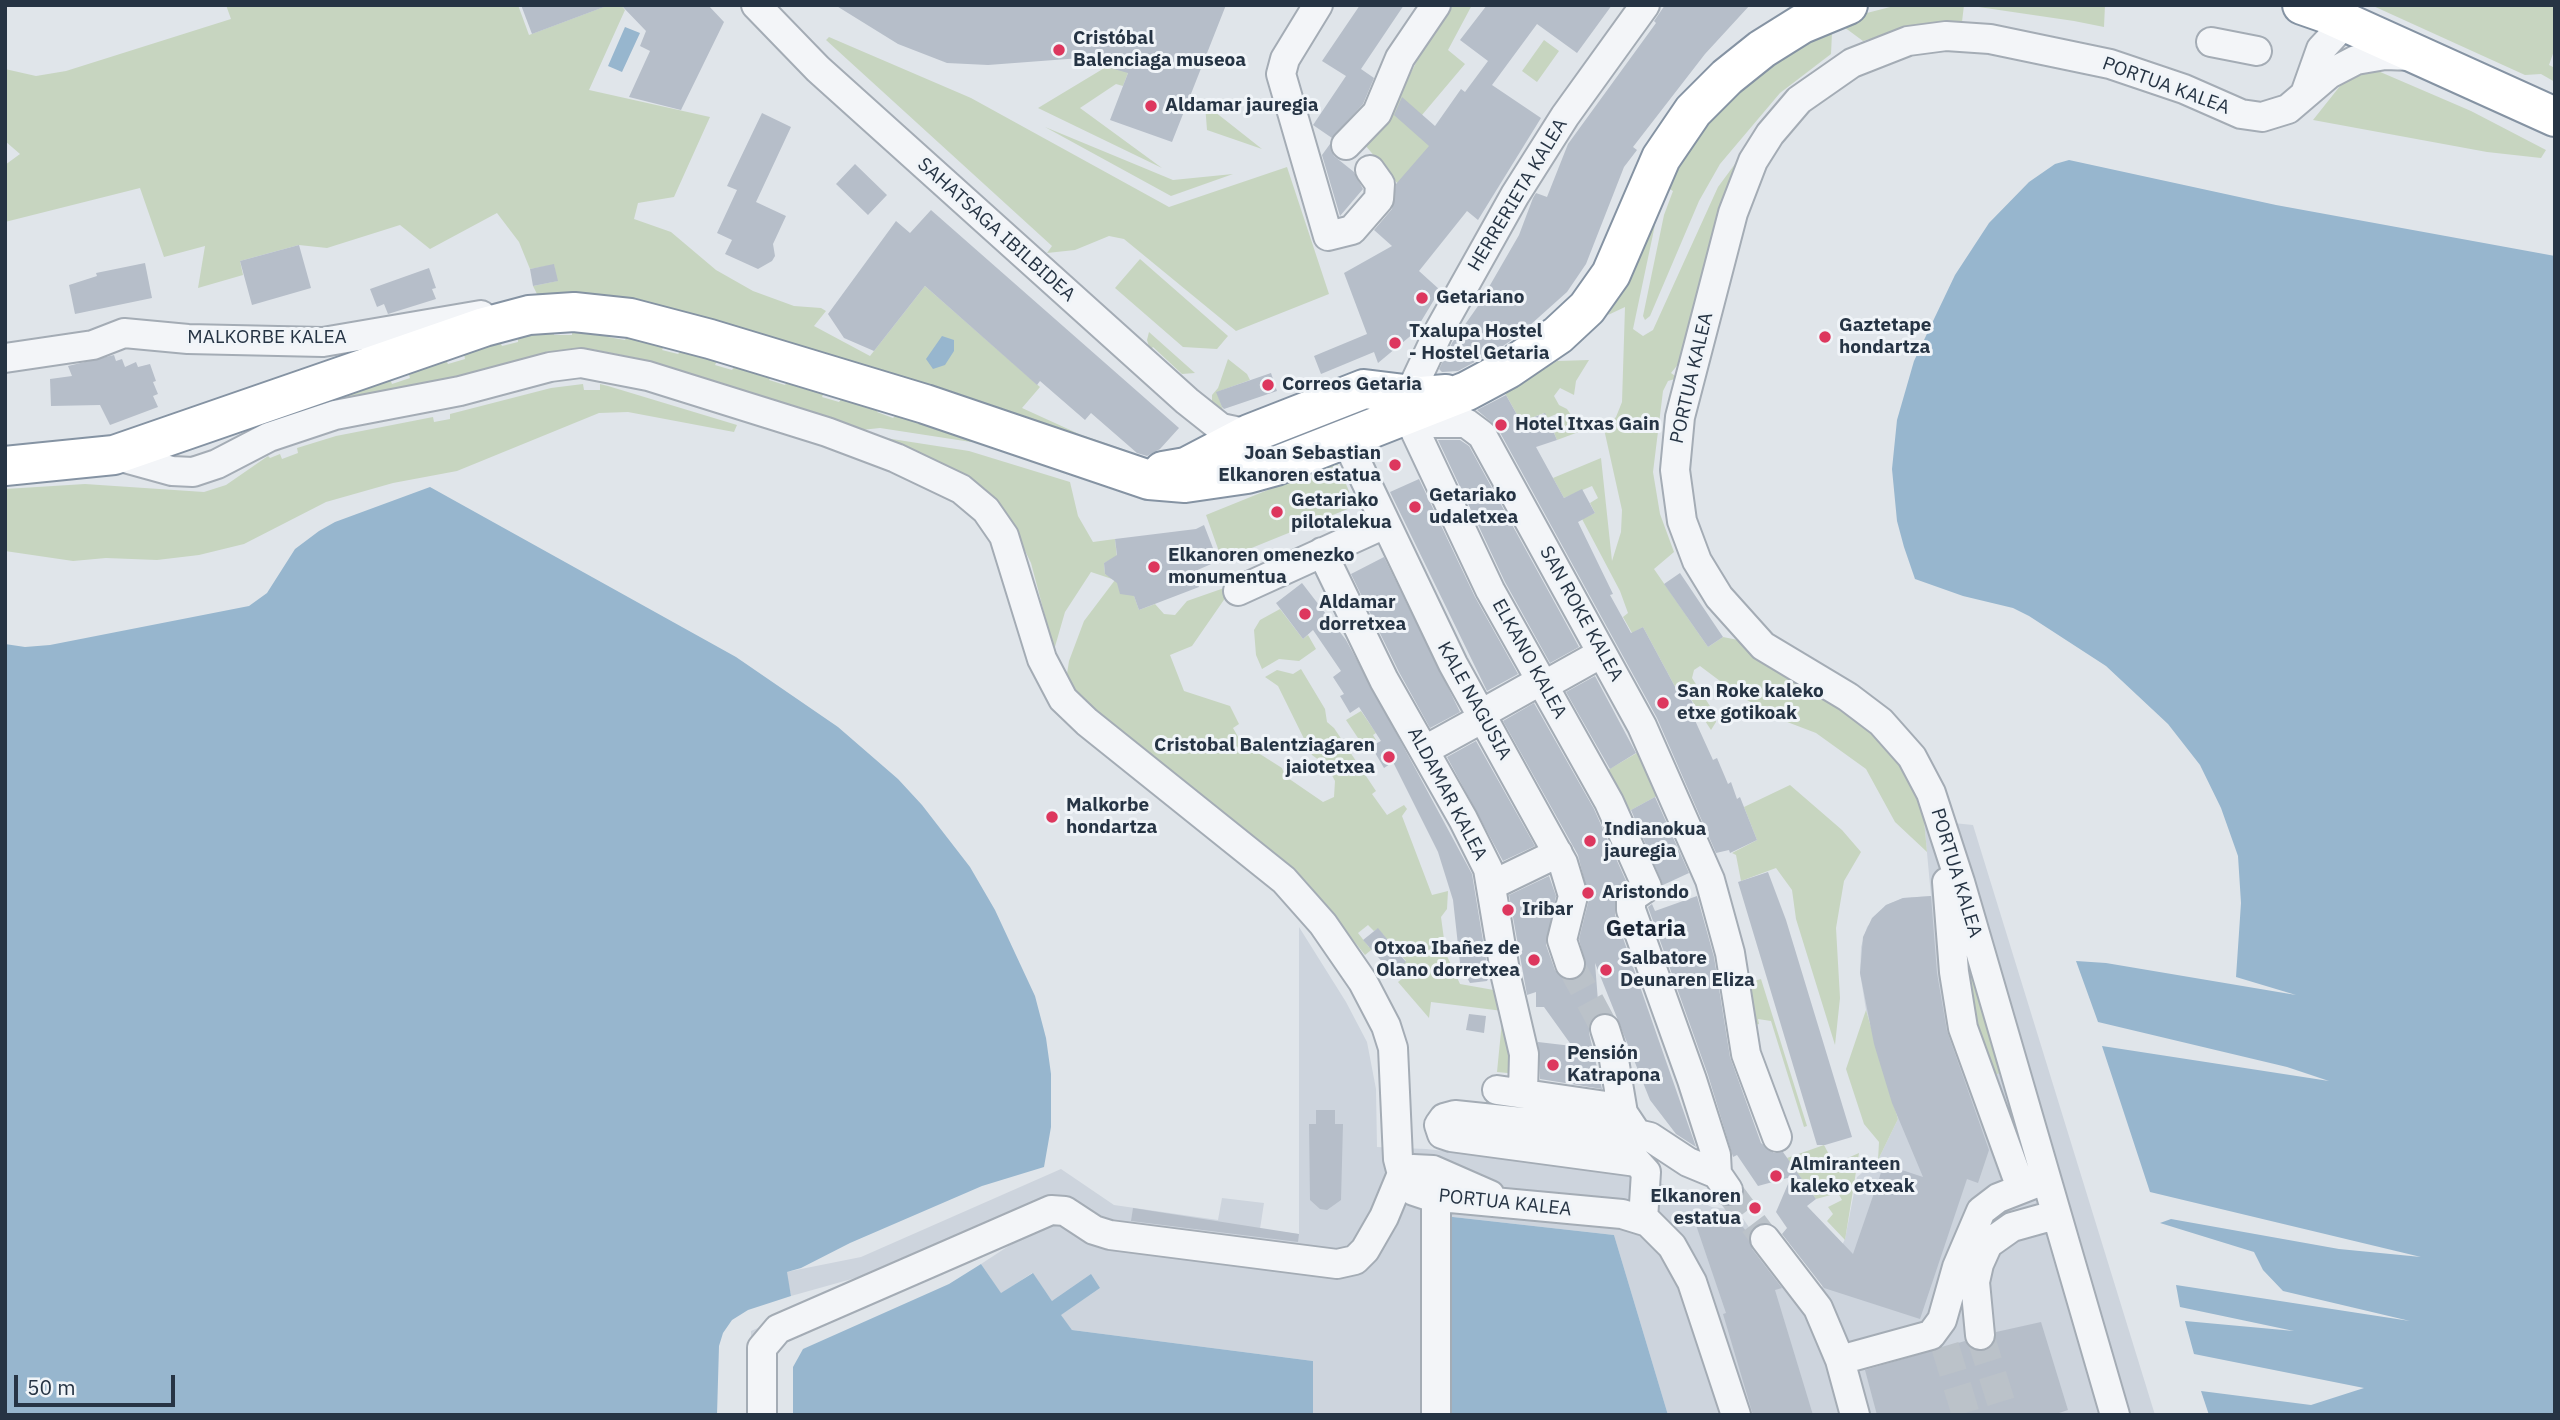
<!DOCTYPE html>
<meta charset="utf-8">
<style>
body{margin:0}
#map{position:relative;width:2560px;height:1420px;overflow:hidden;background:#e0e5ea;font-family:"IBM Plex Sans",sans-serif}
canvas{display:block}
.frame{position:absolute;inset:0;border:7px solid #263444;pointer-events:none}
.scale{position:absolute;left:14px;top:1375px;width:161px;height:32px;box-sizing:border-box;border:4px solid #263444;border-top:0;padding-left:9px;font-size:21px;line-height:24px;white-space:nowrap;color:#263444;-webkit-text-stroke:5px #f0f4f8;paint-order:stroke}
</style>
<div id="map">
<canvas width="2560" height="1420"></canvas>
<div class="frame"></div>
<div class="scale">50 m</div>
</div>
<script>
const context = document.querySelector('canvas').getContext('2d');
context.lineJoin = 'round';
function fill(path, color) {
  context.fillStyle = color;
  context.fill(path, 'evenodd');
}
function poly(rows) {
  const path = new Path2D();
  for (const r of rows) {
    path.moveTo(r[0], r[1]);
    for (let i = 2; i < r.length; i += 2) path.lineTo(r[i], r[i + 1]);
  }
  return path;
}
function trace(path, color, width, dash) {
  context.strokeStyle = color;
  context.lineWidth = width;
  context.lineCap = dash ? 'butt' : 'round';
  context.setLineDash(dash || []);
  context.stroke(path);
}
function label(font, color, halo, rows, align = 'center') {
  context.font = font + ' "IBM Plex Sans",sans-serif';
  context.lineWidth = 6;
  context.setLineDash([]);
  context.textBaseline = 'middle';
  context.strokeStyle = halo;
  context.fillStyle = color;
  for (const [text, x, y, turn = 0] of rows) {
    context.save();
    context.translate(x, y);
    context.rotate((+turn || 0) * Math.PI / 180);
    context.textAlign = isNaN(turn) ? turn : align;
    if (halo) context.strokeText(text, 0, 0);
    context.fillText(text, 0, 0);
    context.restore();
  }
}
fill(poly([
 [1924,820,1973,825,2155,1415,1668,1415,1614,1235,1444,1216,1444,1415,1313,1415,1313,1361,1072,1330,1060,1315,1100,1288,1052,1301,1032,1273,1001,1294,981,1264,1024,1236,782,1336,752,1415,751,1331,868,1280,866,1275,791,1296,786,1272,861,1257,1061,1169,1114,1205,1218,1220,1222,1198,1264,1203,1260,1229,1299,1234,1299,927,1346,1002,1367,1042,1376,1089,1377,1147,1426,1149,1634,1171,1712,1207,1737,1210,1760,1243,1819,1293,1845,1239,1857,1177,1878,1160,1898,1119,1866,1010,1860,973,1861,947,1867,927,1886,905,1903,898,1931,896]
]), '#cdd4dd');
fill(poly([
 [226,5,518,5,529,35,609,5,621,5,625,10,589,90,710,117,674,197,638,203,634,219,671,232,716,270,753,291,794,306,821,308,826,311,814,326,870,356,925,286,1040,387,1022,408,1079,434,1128,451,1124,458,538,296,533,286,557,281,554,265,530,269,519,242,497,213,430,249,400,225,327,248,299,245,240,261,243,275,198,288,205,246,164,257,140,188,5,222,5,165,20,154,5,141,5,69,36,76,66,71,231,19],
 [1453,5,1472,5,1448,50,1465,64,1422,115,1439,154,1397,183,1365,145,1386,122,1428,39],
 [1898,5,1964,5,1962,22,1902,30,1863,41,1844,27,1832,33,1831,54,1780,93,1720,164,1699,201,1650,316,1645,320,1643,316,1664,215,1673,191,1663,185,1683,144,1754,70,1859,15],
 [1965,5,2105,5,2104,27,2074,21],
 [2371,5,2555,5,2555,48,2549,65,2555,68,2555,82,2541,74,2525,75],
 [829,37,971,98,1169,207,1287,167,1329,294,1236,331,1124,239,1109,236,1075,250,1047,253,1052,246,826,40],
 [1544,40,1559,51,1537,82,1522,71],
 [1111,64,1129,70,1123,86,1116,84,1080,108,1162,168,1038,108],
 [2371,68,2471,111,2546,150,2541,158,2487,152,2313,120,2344,81],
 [1205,104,1262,149,1207,130],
 [1045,127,1173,180,1233,174,1171,196],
 [1746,149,1730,181,1680,362,1671,373,1678,378,1668,381,1663,391,1653,472,1660,514,1674,552,1654,569,1708,647,1723,637,1738,640,1766,663,1852,717,1877,738,1900,766,1916,793,1924,820,1927,852,1895,822,1866,769,1816,733,1782,720,1740,696,1700,666,1694,670,1692,678,1715,714,1716,722,1711,730,1687,693,1680,696,1643,627,1632,633,1623,617,1628,613,1620,591,1582,519,1595,513,1590,503,1598,498,1592,486,1564,498,1553,478,1601,458,1612,561,1621,532,1622,510,1604,429,1616,417,1622,402,1625,307,1608,315,1632,277,1656,220,1633,329,1643,336,1653,330,1718,187],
 [1140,259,1228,336,1217,349,1183,347,1115,288],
 [572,330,609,333,608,337,625,340,627,336,664,346,662,350,678,354,681,351,717,361,715,365,732,370,735,366,771,377,769,380,785,385,787,382,824,392,822,397,839,402,842,398,879,409,877,412,893,418,897,414,974,438,971,442,880,428,861,430,646,360,591,349,557,351,495,370,387,390,291,414,390,379,392,384,410,378,408,372,446,360,448,364,465,359,464,354,500,342,502,346,518,342,518,337,554,332,554,335,572,335],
 [1149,332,1195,373,1182,374,1153,347,1150,350,1147,340],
 [1228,359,1247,374,1250,380,1217,392,1223,410,1218,409,1212,405,1212,395,1218,388],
 [1589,360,1576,381,1574,395,1560,388,1554,396,1559,405,1567,409,1573,418,1592,427,1557,440,1552,428,1563,424,1559,413,1547,418,1544,413,1521,422,1505,393,1557,361],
 [583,384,584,390,600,390,600,384,608,386,737,425,734,432,628,412,599,413,457,471,393,483,326,502,244,544,199,555,157,560,106,558,73,561,5,551,5,489,85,484,204,492,226,485,268,456,270,458,280,454,282,459,298,453,297,448,336,436,433,417,434,422,450,419,450,414,551,388],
 [879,437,969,451,1070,482,1078,516,1093,542,1115,539,1117,557,1104,563,1105,574,1116,580,1134,596,1139,610,1155,604,1164,614,1175,615,1187,601,1227,587,1228,594,1192,646,1170,655,1184,691,1230,706,1239,724,1233,728,1241,742,1282,768,1285,776,1323,802,1334,797,1335,781,1327,766,1312,755,1278,686,1265,677,1277,670,1293,674,1301,669,1325,709,1327,722,1334,728,1376,791,1372,794,1387,815,1404,805,1407,809,1402,816,1432,895,1448,891,1447,909,1441,917,1446,954,1460,984,1505,992,1518,1074,1497,1072,1503,1011,1431,1002,1429,1018,1398,982,1408,974,1401,965,1406,961,1378,929,1374,931,1368,925,1358,933,1369,947,1376,946,1365,955,1306,881,1080,698,1066,680,1069,661,1084,621,1115,580,1091,572,1065,612,1054,650,1031,563,1006,512,989,494,956,471],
 [1337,462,1355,506,1222,560,1206,515],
 [1280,609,1303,639,1308,635,1316,649,1299,661,1279,659,1262,669,1256,655,1254,630,1260,620],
 [1361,711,1376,733,1373,735,1376,740,1364,747,1346,720],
 [1647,747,1666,791,1622,815,1601,774],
 [1790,785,1842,830,1861,852,1844,881,1836,928,1840,998,1835,1045,1796,919,1792,890,1776,868,1741,881,1736,855,1732,853,1757,840,1744,807],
 [1960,930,2000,1073,1992,1076,1972,1016],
 [1761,979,1807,1126,1804,1127,1771,1021,1758,1019,1759,1024,1747,1027,1740,985],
 [1866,1010,1898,1119,1878,1160,1879,1142,1864,1124,1846,1069],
 [1824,1145,1834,1164,1859,1153,1845,1240,1827,1221,1833,1214,1828,1207,1842,1200,1838,1193,1816,1199,1787,1158]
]), '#c7d5c0');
fill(poly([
 [625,27,640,33,622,72,608,66],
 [2069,160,2276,205,2555,256,2555,1415,2209,1415,2201,1391,2311,1405,2364,1388,2194,1354,2185,1321,2294,1331,2180,1307,2176,1285,2410,1321,2283,1291,2263,1270,2254,1252,2160,1223,2171,1219,2339,1249,2421,1257,2150,1192,2102,1046,2329,1081,2287,1067,2098,1022,2076,961,2106,963,2296,995,2236,977,2241,903,2238,856,2221,808,2200,765,2168,724,2106,666,2029,616,2013,608,1963,596,1915,579,1904,547,1897,521,1892,469,1897,420,1914,361,1955,275,1989,223,2029,182,2055,164],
 [942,336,954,340,954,351,945,365,933,369,926,359],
 [430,487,736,657,838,727,898,779,922,805,970,867,995,910,1035,996,1046,1038,1051,1074,1051,1127,1044,1167,982,1186,850,1243,801,1268,787,1272,791,1296,748,1310,732,1320,723,1333,719,1346,717,1415,5,1415,5,644,25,647,50,645,249,606,267,593,295,549,319,531,335,522],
 [1444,1216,1614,1235,1668,1415,1444,1415],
 [981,1264,1001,1293,1033,1273,1052,1301,1091,1274,1100,1288,1061,1315,1072,1330,1313,1361,1313,1415,793,1415,793,1367,803,1349,949,1284]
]), '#97b6ce');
fill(poly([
 [521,5,604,5,604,7,532,34],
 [621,5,708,5,724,22,681,110,629,97,650,51,640,46,646,31],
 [835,5,1226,5,1172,142,1110,120,1128,73,1093,63,1094,57,988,65,947,63,898,44],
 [1360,5,1404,5,1361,69,1374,78,1363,104,1332,138,1313,125,1346,76,1322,61],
 [1487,5,1612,5,1577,53,1537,24,1492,85,1541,118,1478,220,1467,211,1419,271,1440,290,1414,333,1378,363,1374,352,1321,374,1314,356,1367,334,1344,273,1392,246,1374,230,1392,209,1396,184,1429,146,1394,115,1402,97,1435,126,1461,89,1465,92,1488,61,1460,40],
 [1665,5,1750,5,1705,54,1633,147,1637,150,1624,167,1586,264,1567,292,1529,326,1531,327,1497,350,1458,371,1442,372,1439,369,1452,343,1478,306,1519,235,1533,198,1536,193,1547,197,1568,144,1656,23,1654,21],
 [762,113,791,127,756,202,786,216,773,244,775,256,772,261,758,269,725,254,732,240,717,233,737,190,727,186],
 [1330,144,1334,156,1354,172,1363,189,1340,216,1322,155],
 [855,164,887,195,868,215,836,184],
 [931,210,1179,428,1160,449,1147,456,1137,453,1091,413,1085,420,1040,381,1037,385,925,286,874,351,844,338,828,314,896,221,910,233],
 [299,245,311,288,252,305,240,261],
 [145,263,152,298,75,314,69,285,97,276,96,273],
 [554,264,558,281,533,286,530,269],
 [429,268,436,288,432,289,436,299,388,314,384,304,377,307,370,289],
 [114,355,116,361,122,359,125,367,136,362,138,367,150,364,156,381,153,382,158,394,153,396,158,407,110,425,100,405,51,406,50,379,72,376,68,366],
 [1271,373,1277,391,1224,409,1222,407,1216,392],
 [1506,395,1521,422,1545,413,1547,417,1557,440,1536,447,1564,498,1582,489,1595,513,1578,522,1613,594,1610,595,1631,633,1643,627,1680,696,1687,692,1698,713,1693,716,1713,760,1717,758,1728,784,1731,782,1737,799,1740,797,1757,840,1730,853,1729,850,1716,853,1657,718,1497,427,1477,410],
 [1438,440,1460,440,1469,446,1579,647,1550,663,1505,582],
 [1419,479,1475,597,1518,674,1487,691,1390,492],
 [1204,525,1218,561,1193,572,1199,587,1139,610,1134,596,1120,594,1117,583,1105,574,1104,563,1117,555,1115,539,1196,529],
 [1384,557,1460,712,1430,728,1399,672,1351,574],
 [1680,573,1723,637,1708,647,1664,584],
 [1302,583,1346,640,1472,874,1489,977,1487,981,1470,983,1464,972,1461,972,1453,900,1438,852,1393,762,1384,768,1371,746,1381,741,1359,707,1350,713,1340,696,1344,694,1333,677,1341,671,1313,630,1303,639,1276,603],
 [1595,676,1636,753,1610,769,1566,692],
 [1534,703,1594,809,1626,881,1616,891,1615,915,1696,1147,1676,1134,1650,1100,1595,963,1599,1014,1589,1025,1589,1033,1602,1089,1540,1079,1538,1042,1572,1046,1544,1007,1536,1007,1536,992,1527,995,1509,895,1549,876,1556,896,1546,945,1555,970,1567,980,1576,979,1586,968,1579,939,1589,899,1578,855,1503,721],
 [1476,741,1535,846,1503,861,1447,757],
 [1655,797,1689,873,1663,885,1631,810],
 [1768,872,1786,920,1852,1137,1825,1145,1817,1145,1738,882],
 [1697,896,1714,957,1730,1057,1761,1143,1774,1153,1783,1152,1816,1199,1807,1206,1853,1254,1884,1164,1923,1177,1892,1103,1874,1044,1860,973,1863,937,1872,918,1886,905,1903,898,1931,896,1937,973,1947,1031,1989,1150,1978,1183,1967,1179,1920,1319,1824,1288,1782,1234,1787,1228,1776,1212,1791,1177,1758,1186,1737,1155,1733,1157,1708,1075,1648,907,1652,904,1655,911],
 [1378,928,1406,962,1392,973,1363,940],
 [1469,1014,1486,1016,1484,1033,1466,1030],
 [1316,1110,1335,1110,1335,1124,1343,1124,1341,1200,1327,1210,1320,1209,1310,1200,1309,1124,1316,1124],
 [1133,1208,1299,1234,1298,1242,1131,1221],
 [1733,1214,1749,1235,1752,1249,1782,1288,1775,1290,1813,1415,1753,1415,1723,1314,1726,1313,1696,1225],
 [2041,1322,2068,1410,2053,1415,1877,1415,1865,1370,1965,1341,1972,1350,1982,1351,1995,1343,1996,1332]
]), '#b6bec9');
trace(poly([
 [1570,964,1605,1029],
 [1728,1190,1765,1239],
 [1980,1335,2005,1415],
 [1945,1346,1966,1415]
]), '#bbc2c9', 28, [28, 14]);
const minor = poly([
 [756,5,818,69,1187,401,1221,428,1249,434],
 [1318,5,1285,59,1281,74,1328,236,1352,230,1379,199,1380,184,1370,170],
 [2211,42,2257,51],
 [2305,94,2321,49,2346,22],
 [1346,145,1377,113,1400,58,1436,5],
 [5,358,93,345,124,333,188,339,323,342,481,315],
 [1409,395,1440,329,1515,195,1565,116,1645,5],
 [1418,412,1430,423,1466,423,1482,435,1642,726,1710,880,1730,953,1746,1054,1777,1137],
 [1408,416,1490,590,1609,802,1647,887,1631,898,1631,910,1692,1080,1716,1155,1717,1174,1728,1190],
 [1346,440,1453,664,1563,863,1573,896,1562,940,1570,964],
 [114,455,172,471,193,472,217,464,269,437,335,415,460,391,550,367,581,363,648,376,827,432,896,458,961,489,986,510,1004,536,1042,659,1063,699,1087,722,1284,880,1323,924,1363,982,1386,1026,1393,1048,1398,1159,1404,1182,1414,1191,1429,1196,1622,1214,1648,1222,1672,1246,1692,1282,1736,1415],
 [1322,552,1384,680,1463,819,1488,869,1506,977,1524,1054,1523,1093],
 [1238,591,1385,524],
 [1543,686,1602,653],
 [1481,714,1540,681],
 [1425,750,1483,718],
 [1947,882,1954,972,1963,1028,2021,1188],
 [1492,885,1558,853],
 [1605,1029,1613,1054,1623,1113],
 [1497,1090,1613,1107,1623,1113,1637,1134,1650,1137,1688,1162,1717,1174],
 [1637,1134,1455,1115,1444,1118,1439,1125,1442,1134,1451,1137,1637,1162,1646,1172,1643,1220],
 [1436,1197,1436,1415],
 [1765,1239,1818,1308,1840,1360,1855,1415],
 [1980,1335,1975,1282,1979,1264,1988,1244,2012,1227,2055,1215],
 [1840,1360,1931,1335,1942,1320,1957,1267,1981,1211,1998,1198,2039,1182],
 [762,1415,762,1348,778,1329,1051,1210,1065,1211,1094,1230,1110,1235,1337,1264,1355,1260,1365,1250,1384,1217,1401,1176,1413,1169,1433,1170,1490,1195],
 [2115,1415,1960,882,1931,793,1912,757,1881,722,1848,697,1763,646,1719,597,1697,561,1682,521,1675,470,1680,417,1733,213,1753,161,1770,134,1799,100,1852,63,1908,41,1946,36,1990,39,2110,64,2184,89,2241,114,2262,117,2288,109,2329,74,2356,60,2385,55,2411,56]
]);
const highway = poly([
 [2302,5,2325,13,2555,117],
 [5,466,114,455,484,327,529,315,574,312,630,318,710,339,925,404,1149,480,1185,483,1247,474,1276,466,1467,391,1508,369,1558,335,1587,308,1611,274,1661,158,1693,111,1727,77,1762,49,1802,24,1848,5],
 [1163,471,1186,467,1249,434,1364,389,1421,396,1446,394]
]);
trace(minor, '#a4acb5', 32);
trace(highway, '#8593a3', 42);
trace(minor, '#f3f5f8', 28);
trace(highway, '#fff', 38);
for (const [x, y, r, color] of [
 [1059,50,7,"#dd375e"],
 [1151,106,7,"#dd375e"],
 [1422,298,7,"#dd375e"],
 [1825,337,7,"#dd375e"],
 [1395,343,7,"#dd375e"],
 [1268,385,7,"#dd375e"],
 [1501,425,7,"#dd375e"],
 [1395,465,7,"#dd375e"],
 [1415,507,7,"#dd375e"],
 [1277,512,7,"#dd375e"],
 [1154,567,7,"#dd375e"],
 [1305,614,7,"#dd375e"],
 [1663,703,7,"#dd375e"],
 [1389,757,7,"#dd375e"],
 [1052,817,7,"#dd375e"],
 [1590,841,7,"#dd375e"],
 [1588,893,7,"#dd375e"],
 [1508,910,7,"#dd375e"],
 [1534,960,7,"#dd375e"],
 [1606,970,7,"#dd375e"],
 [1553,1065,7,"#dd375e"],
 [1776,1176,7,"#dd375e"],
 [1755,1208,7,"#dd375e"]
]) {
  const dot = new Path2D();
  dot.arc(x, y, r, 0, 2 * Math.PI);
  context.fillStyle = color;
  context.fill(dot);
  trace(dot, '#f0f4f8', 2.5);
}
label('bold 19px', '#263444', '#f0f4f8', [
 ["Cristóbal",1073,39],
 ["Balenciaga museoa",1073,61],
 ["Aldamar jauregia",1165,106],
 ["Getariano",1436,298],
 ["Gaztetape",1839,326],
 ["hondartza",1839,348],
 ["Txalupa Hostel",1409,332],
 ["- Hostel Getaria",1409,354],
 ["Correos Getaria",1282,385],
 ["Hotel Itxas Gain",1515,425],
 ["Joan Sebastian",1381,454,"right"],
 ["Elkanoren estatua",1381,476,"right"],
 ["Getariako",1429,496],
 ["udaletxea",1429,518],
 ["Getariako",1291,501],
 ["pilotalekua",1291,523],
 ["Elkanoren omenezko",1168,556],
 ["monumentua",1168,578],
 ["Aldamar",1319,603],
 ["dorretxea",1319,625],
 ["San Roke kaleko",1677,692],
 ["etxe gotikoak",1677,714],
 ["Cristobal Balentziagaren",1375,746,"right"],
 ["jaiotetxea",1375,768,"right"],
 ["Malkorbe",1066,806],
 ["hondartza",1066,828],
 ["Indianokua",1604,830],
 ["jauregia",1604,852],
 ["Aristondo",1602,893],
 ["Iribar",1522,910],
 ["Otxoa Ibañez de",1520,949,"right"],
 ["Olano dorretxea",1520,971,"right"],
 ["Salbatore",1620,959],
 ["Deunaren Eliza",1620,981],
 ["Pensión",1567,1054],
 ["Katrapona",1567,1076],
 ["Almiranteen",1790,1165],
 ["kaleko etxeak",1790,1187],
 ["Elkanoren",1741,1197,"right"],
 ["estatua",1741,1219,"right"]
], 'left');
label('19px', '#263444', '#f0f4f8', [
 ["PORTUA KALEA",2166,86,20],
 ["HERRERIETA KALEA",1518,195,-59],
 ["SAHATSAGA IBILBIDEA",996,230,42],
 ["MALKORBE KALEA",267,338],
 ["PORTUA KALEA",1692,378,-77],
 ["SAN ROKE KALEA",1581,614,61],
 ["ELKANO KALEA",1529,659,61],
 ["KALE NAGUSIA",1474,701,61],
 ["ALDAMAR KALEA",1447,794,62],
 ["PORTUA KALEA",1956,873,73],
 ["PORTUA KALEA",1505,1203,6]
]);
label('bold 23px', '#192434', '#f0f4f8', [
 ["Getaria",1646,929]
]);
</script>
